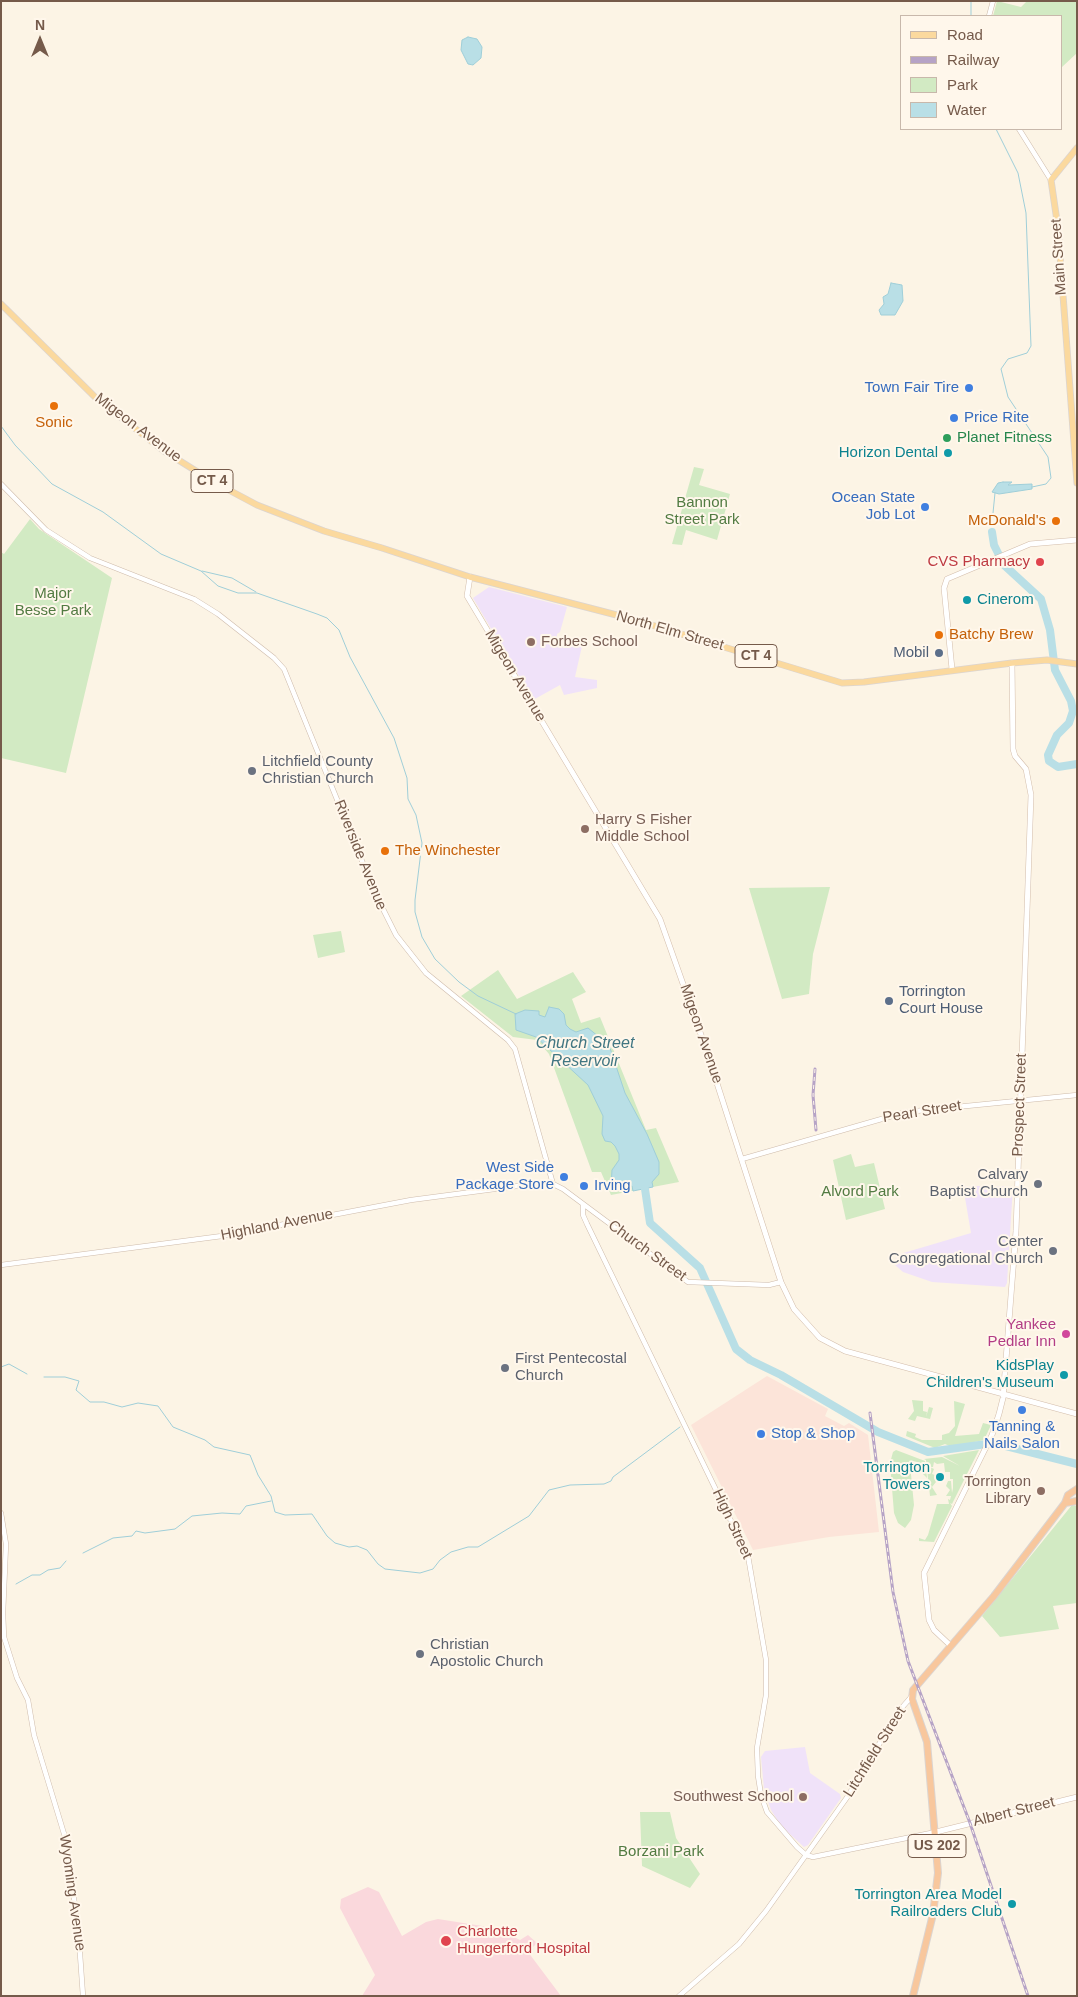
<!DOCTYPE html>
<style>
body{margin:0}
#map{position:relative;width:1078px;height:1997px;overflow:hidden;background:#fcf4e5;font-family:Helvetica,sans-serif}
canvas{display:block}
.frame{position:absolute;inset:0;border:2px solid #755a4a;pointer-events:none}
.legend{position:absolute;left:900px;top:15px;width:162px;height:115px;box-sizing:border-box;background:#fff7eb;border:1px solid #c8b8ab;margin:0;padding:6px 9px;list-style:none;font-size:15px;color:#755a4a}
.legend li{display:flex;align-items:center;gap:10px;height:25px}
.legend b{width:25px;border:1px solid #c8b8ab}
.north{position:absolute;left:15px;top:15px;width:50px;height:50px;-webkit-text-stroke:4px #fff7eb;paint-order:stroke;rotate:0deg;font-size:14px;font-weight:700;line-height:20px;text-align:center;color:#755a4a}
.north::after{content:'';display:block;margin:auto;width:18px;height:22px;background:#755a4a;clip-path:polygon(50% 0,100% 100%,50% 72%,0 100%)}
</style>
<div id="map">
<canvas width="1078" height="1997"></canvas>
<div class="frame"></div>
<ul class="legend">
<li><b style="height:6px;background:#fbd99e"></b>Road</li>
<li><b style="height:6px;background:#b6a3c6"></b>Railway</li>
<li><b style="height:14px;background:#d2eac3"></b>Park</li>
<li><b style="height:14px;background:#b9dfe6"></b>Water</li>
</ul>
<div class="north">N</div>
</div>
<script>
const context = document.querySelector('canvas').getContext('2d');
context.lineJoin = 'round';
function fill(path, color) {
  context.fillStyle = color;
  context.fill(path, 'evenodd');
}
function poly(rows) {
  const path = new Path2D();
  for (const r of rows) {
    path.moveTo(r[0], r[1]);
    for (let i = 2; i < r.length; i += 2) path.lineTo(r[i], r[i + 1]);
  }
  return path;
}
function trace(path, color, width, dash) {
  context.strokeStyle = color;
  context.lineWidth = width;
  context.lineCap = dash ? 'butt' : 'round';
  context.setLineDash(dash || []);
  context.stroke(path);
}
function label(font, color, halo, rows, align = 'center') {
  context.font = font + ' Helvetica,sans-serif';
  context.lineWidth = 4;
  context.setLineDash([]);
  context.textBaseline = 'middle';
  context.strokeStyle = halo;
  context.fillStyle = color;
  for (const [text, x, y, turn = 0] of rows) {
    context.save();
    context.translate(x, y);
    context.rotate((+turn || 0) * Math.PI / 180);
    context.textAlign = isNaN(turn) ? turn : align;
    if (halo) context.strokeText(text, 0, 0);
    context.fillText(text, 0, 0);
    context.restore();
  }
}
fill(poly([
 [767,1376,828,1409,825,1416,844,1426,849,1423,868,1435,879,1532,829,1537,753,1550,691,1425]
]), '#fce4d9');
fill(poly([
 [489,587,567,607,560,632,557,634,557,640,582,646,575,677,597,680,597,688,564,695,560,685,533,700,473,598],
 [963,1186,1013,1186,1007,1283,1005,1287,932,1282,903,1272,895,1265,896,1258,900,1254,971,1233],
 [805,1747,810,1773,840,1794,841,1798,808,1845,804,1847,781,1826,771,1810,764,1789,761,1757,765,1751]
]), '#f0e2f9');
fill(poly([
 [368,1887,379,1892,402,1936,426,1922,438,1919,495,1928,520,1940,528,1935,537,1943,528,1952,561,1996,362,1996,375,1975,340,1908,341,1899]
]), '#fad8dc');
fill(poly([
 [997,1,1021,7,1027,1,1077,1,1077,53,1062,67,1062,16,993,16],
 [694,467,704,469,699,485,730,494,717,540,686,530,682,545,672,544],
 [30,519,39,529,112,578,66,773,1,758,1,552,4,554],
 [830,887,813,954,809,994,782,999,749,888],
 [341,931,345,952,318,958,313,935],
 [498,970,517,999,573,972,586,992,572,999,581,1023,600,1017,646,1130,656,1128,679,1182,611,1195,601,1172,592,1172,549,1054,537,1040,513,1037,461,996],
 [851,1154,855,1167,874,1163,885,1209,846,1220,833,1160],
 [912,1400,923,1401,923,1411,927,1412,926,1417,929,1407,933,1408,930,1419,917,1416,915,1421,908,1419,914,1411],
 [954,1401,965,1404,955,1436,979,1434,983,1423,991,1425,984,1440,952,1447,945,1444,935,1448,906,1436,907,1431,916,1434,915,1437,922,1440,942,1440,942,1435,949,1433,955,1426],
 [896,1450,925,1461,927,1478,923,1474,921,1463,913,1461,910,1464,914,1505,911,1520,905,1528,898,1523,894,1513,890,1463,893,1452],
 [979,1450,952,1504,950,1503,952,1506,934,1542,919,1541,919,1538,925,1540,928,1535,937,1504,949,1504,948,1499,950,1500,951,1496,946,1496,950,1490,946,1486,948,1481,945,1481,951,1481,952,1493,953,1488,953,1479,950,1479,950,1472,945,1472,944,1463,937,1464,934,1462,933,1467,930,1467,934,1469,932,1474,935,1475,934,1478,936,1482,932,1487,937,1495,930,1496,926,1460,924,1459,942,1457,960,1466,943,1456],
 [1072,1505,1077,1506,1077,1603,1053,1606,1059,1629,1000,1637,982,1616],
 [640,1812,670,1812,676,1838,700,1874,690,1888,642,1866]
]), '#d2eac3');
const water = poly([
 [468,37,477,39,482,47,481,58,473,65,468,64,461,50,462,40,468,37],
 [891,283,902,285,903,301,895,315,881,315,879,310,884,304,883,297,888,294,891,283],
 [1003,482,1012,482,1008,485,1032,484,1032,489,999,494,992,492,998,483,1003,482],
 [549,1007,559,1009,564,1014,566,1025,570,1029,576,1032,588,1028,609,1045,625,1093,647,1134,659,1162,659,1174,652,1182,653,1187,633,1191,632,1186,616,1190,611,1187,612,1170,619,1160,619,1154,615,1146,611,1142,605,1141,602,1134,603,1116,588,1085,536,1037,516,1030,515,1014,525,1010,539,1011,539,1015,545,1017,549,1007]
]);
fill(water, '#b9dfe6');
trace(water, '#9fced8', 1);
trace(poly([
 [971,16,971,1],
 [996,129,1018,173,1026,213,1031,346,1027,353,1008,359,1001,369,1008,397,1048,457,1051,478,1046,484,1032,487],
 [1,426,15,445,52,484,103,512,161,554,201,571,218,586,238,593,257,593,317,614,327,618,339,630,350,657,394,738,407,778,408,799,416,815,422,843,415,900,415,912,422,937,435,959,459,982,478,996,516,1014],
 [993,513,995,493],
 [202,571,232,578,256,592],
 [1,1367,9,1364,27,1374],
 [44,1377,65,1377,79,1381,76,1390,90,1402,104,1402,122,1407,138,1403,158,1406,173,1427,205,1440,214,1447,250,1455,258,1475,271,1496,275,1512,285,1515,312,1514,327,1536,335,1543,349,1547,357,1546,367,1550,378,1564,385,1569,420,1573,433,1569,440,1560,451,1552,468,1547,478,1547,529,1516,549,1490,570,1485,604,1484,611,1481,613,1477,680,1427],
 [83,1553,113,1538,132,1536,136,1531,145,1533,175,1529,192,1516,222,1513,240,1514,246,1506,271,1501],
 [16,1584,32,1575,40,1575,48,1570,60,1568,66,1561]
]), '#9fced8', 1);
trace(poly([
 [992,532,994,545,1004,565,1041,599,1050,630,1055,670,1071,701,1073,711,1069,723,1057,735,1048,755,1049,761,1058,767,1077,764],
 [645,1189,650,1223,700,1268,736,1349,750,1360,781,1375,878,1432,928,1452,994,1443,1077,1464]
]), '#b9dfe6', 8);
const tertiary = poly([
 [989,16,993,1],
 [1019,129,1051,180],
 [1,484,46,530,90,558,194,599,218,614,274,658,284,669,375,893,396,935,426,973,508,1040,515,1049,553,1184],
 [742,1159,906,1112,1077,1095],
 [583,1205,583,1215,587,1224,748,1556,766,1660,766,1695,757,1748,758,1776,761,1795,767,1812,797,1847,806,1855,813,1857,936,1832],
 [1,1265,222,1236,411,1200,540,1183,553,1184,563,1189,688,1282,769,1285,781,1282],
 [1,1513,6,1544,3,1613,4,1637,17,1678,28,1700,34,1735,65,1837,78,1926,83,1996],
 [679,1996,739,1944,766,1911,848,1796,899,1711,912,1696]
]);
const secondary = poly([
 [470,577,467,596,660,919,705,1046,781,1282,794,1309,820,1338,845,1351,1077,1414],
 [952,669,944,588,947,579,1030,544,1077,540],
 [951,1646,934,1630,929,1620,924,1573,992,1435,999,1414,1003,1398,1016,1231,1031,795,1026,769,1015,756,1013,749,1012,663],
 [936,1832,1077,1797]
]);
const primary = poly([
 [1077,148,1051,180,1058,228,1077,483],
 [1,304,96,398,164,451,212,481,257,505,324,531,382,548,470,577,632,619,842,683,864,682,1012,663,1047,660,1077,664]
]);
const trunk = poly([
 [1065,1503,1077,1501],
 [913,1996,933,1914,938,1873,927,1742,912,1699,913,1690,994,1596,1065,1503,1068,1495,1077,1489]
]);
trace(tertiary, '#cebbab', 5.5);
trace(secondary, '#d3bdab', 6);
trace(primary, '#dbd4d0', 7);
trace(trunk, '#dbd4d0', 8);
trace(tertiary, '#fff', 4.5);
trace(secondary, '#fff', 5);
trace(primary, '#fbd99e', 5.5);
trace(trunk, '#f8c79d', 6);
const rail = poly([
 [815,1069,813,1095,816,1130],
 [870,1413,893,1592,908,1661,970,1823,1028,1996]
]);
trace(rail, '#b6a3c6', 3);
trace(rail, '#fff7eb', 1, [4]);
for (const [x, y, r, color] of [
 [969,388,5,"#3f7fe0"],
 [54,406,5,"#e8710a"],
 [954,418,5,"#3f7fe0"],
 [947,438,5,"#2e9e5b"],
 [948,453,5,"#0f9aa8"],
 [925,507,5,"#3f7fe0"],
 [1056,521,5,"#e8710a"],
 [1040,562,5,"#e0444e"],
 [967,600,5,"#0f9aa8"],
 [939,635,5,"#e8710a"],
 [531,642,5,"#8d6e63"],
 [939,653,5,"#5c6f8a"],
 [252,771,5,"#6b7280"],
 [585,829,5,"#8d6e63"],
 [385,851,5,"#e8710a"],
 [889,1001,5,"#5c6f8a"],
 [564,1177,5,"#3f7fe0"],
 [1038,1184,5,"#6b7280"],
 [584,1186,5,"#3f7fe0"],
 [1053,1251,5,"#6b7280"],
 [1066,1334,5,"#d1479c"],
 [505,1368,5,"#6b7280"],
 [1064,1375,5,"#0f9aa8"],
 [1022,1410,5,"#3f7fe0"],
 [761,1434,5,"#3f7fe0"],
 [940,1477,5,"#0f9aa8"],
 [1041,1491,5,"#8d6e63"],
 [420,1654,5,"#6b7280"],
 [803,1797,5,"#8d6e63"],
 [1012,1904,5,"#0f9aa8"],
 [446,1941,6,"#e0444e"]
]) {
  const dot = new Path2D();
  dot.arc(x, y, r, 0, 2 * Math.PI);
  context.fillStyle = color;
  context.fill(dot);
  trace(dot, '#fff7eb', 2);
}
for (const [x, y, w] of [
 [212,481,42],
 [756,656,42],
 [937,1846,58]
]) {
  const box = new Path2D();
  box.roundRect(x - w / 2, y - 11.5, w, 23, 4);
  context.fillStyle = '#fff7eb';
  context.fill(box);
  trace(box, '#755a4a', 1);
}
label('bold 14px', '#755a4a', null, [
 ["CT 4",212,481],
 ["CT 4",756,656],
 ["US 202",937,1846]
]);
label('15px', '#755a4a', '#fff7eb', [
 ["Main Street",1059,257,-94],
 ["Migeon Avenue",138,428,37],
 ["North Elm Street",670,631,16],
 ["Migeon Avenue",515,676,59],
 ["Riverside Avenue",360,855,68],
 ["Migeon Avenue",701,1034,71],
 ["Prospect Street",1020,1105,-88],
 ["Pearl Street",922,1112,-9],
 ["Highland Avenue",277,1225,-11],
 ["Church Street",647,1251,36],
 ["High Street",732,1524,65],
 ["Litchfield Street",875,1752,-58],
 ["Albert Street",1014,1812,-14],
 ["Wyoming Avenue",72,1893,82]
]);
label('15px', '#366cbe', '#fff7eb', [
 ["Town Fair Tire",959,388],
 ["Price Rite",964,418,"left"],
 ["Ocean State",915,498],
 ["Job Lot",915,515],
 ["West Side",554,1168],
 ["Package Store",554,1185],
 ["Irving",594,1186,"left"],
 ["Tanning &",1022,1427,"center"],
 ["Nails Salon",1022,1444,"center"],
 ["Stop & Shop",771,1434,"left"]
], 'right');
label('15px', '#c56008', '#fff7eb', [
 ["Sonic",54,423,"center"],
 ["McDonald's",1046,521,"right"],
 ["Batchy Brew",949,635],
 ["The Winchester",395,851]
], 'left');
label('15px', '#27864d', '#fff7eb', [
 ["Planet Fitness",957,438]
], 'left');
label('15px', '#0d838f', '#fff7eb', [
 ["Horizon Dental",938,453],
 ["Cinerom",977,600,"left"],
 ["KidsPlay",1054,1366],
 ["Children's Museum",1054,1383],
 ["Torrington",930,1468],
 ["Towers",930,1485],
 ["Torrington Area Model",1002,1895],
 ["Railroaders Club",1002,1912]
], 'right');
label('15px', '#527b42', '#fff7eb', [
 ["Bannon",702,503],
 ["Street Park",702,520],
 ["Major",53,594],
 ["Besse Park",53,611],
 ["Alvord Park",860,1192],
 ["Borzani Park",661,1852]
]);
label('15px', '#be3a42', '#fff7eb', [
 ["CVS Pharmacy",1030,562],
 ["Charlotte",457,1932,"left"],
 ["Hungerford Hospital",457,1949,"left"]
], 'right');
label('15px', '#785e54', '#fff7eb', [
 ["Forbes School",541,642],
 ["Harry S Fisher",595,820],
 ["Middle School",595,837],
 ["Torrington",1031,1482,"right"],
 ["Library",1031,1499,"right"],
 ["Southwest School",793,1797,"right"]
], 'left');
label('15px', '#4e5e75', '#fff7eb', [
 ["Mobil",929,653],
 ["Torrington",899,992,"left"],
 ["Court House",899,1009,"left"]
], 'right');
label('15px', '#5b616d', '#fff7eb', [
 ["Litchfield County",262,762],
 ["Christian Church",262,779],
 ["Calvary",1028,1175,"right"],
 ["Baptist Church",1028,1192,"right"],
 ["Center",1043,1242,"right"],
 ["Congregational Church",1043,1259,"right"],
 ["First Pentecostal",515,1359],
 ["Church",515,1376],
 ["Christian",430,1645],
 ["Apostolic Church",430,1662]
], 'left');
label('15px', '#b23c85', '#fff7eb', [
 ["Yankee",1056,1325],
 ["Pedlar Inn",1056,1342]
], 'right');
label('italic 16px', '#417682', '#fff7eb', [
 ["Church Street",585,1044],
 ["Reservoir",585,1062]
]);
</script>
